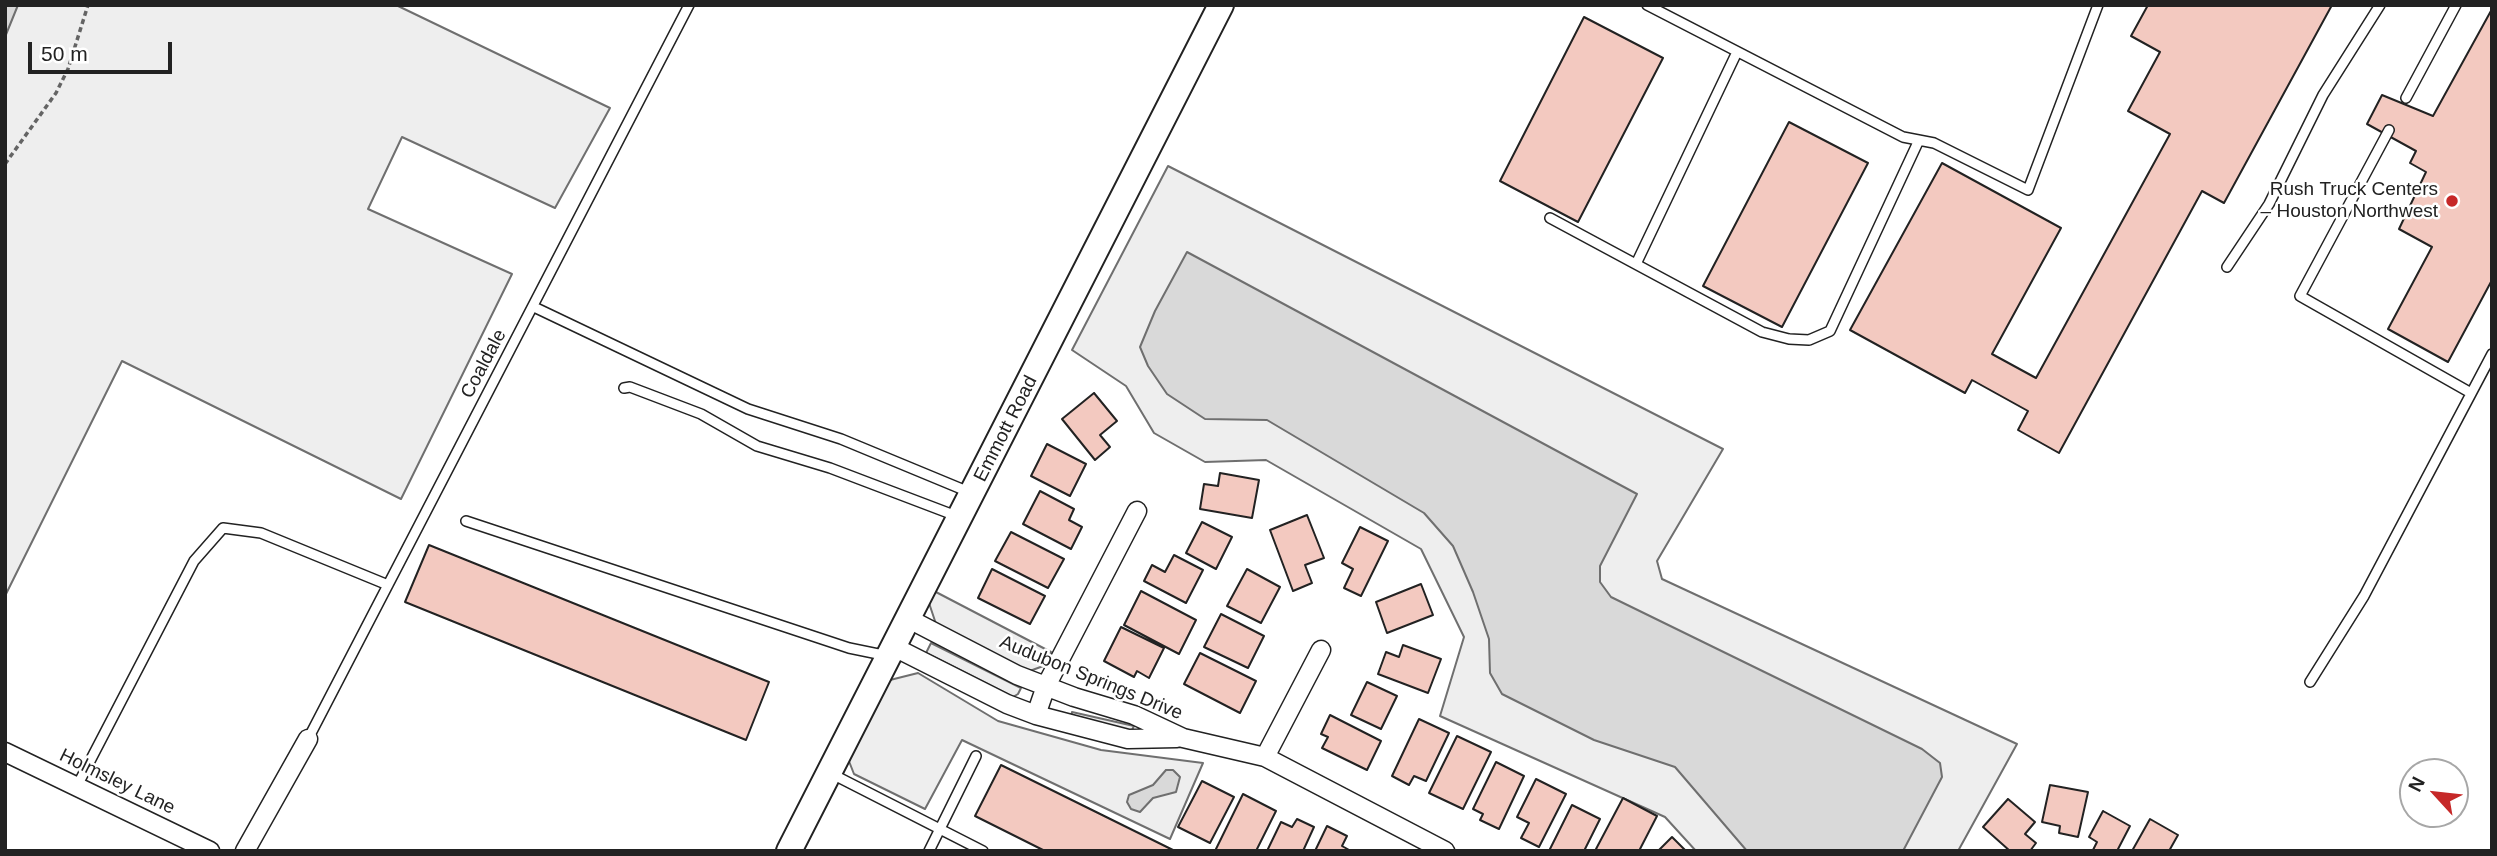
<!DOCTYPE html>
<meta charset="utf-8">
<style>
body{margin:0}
#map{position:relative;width:2497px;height:856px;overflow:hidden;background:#fff;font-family:Arial,sans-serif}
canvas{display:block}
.frame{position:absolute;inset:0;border:7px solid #222;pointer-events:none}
.north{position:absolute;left:2399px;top:758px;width:70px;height:70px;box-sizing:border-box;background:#fff;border:2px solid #a7a7a7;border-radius:50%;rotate:297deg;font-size:19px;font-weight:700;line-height:28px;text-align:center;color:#222}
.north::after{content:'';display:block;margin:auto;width:24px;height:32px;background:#c62828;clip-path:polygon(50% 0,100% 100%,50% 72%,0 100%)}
.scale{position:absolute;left:28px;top:42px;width:144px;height:32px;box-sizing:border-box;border:4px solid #222;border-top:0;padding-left:9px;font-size:21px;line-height:24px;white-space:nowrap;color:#222;-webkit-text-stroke:5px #fff;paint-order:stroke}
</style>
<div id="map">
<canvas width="2497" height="856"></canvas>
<div class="frame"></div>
<div class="north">N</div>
<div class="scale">50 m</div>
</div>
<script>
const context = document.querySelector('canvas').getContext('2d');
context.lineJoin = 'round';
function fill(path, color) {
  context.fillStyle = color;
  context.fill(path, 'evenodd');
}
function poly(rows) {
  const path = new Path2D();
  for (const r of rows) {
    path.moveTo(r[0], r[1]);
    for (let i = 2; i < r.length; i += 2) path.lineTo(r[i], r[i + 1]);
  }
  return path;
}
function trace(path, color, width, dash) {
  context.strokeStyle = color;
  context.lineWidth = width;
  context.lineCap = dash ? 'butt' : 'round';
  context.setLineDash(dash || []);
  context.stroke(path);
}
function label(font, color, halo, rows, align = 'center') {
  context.font = font + ' Arial,sans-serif';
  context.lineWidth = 5;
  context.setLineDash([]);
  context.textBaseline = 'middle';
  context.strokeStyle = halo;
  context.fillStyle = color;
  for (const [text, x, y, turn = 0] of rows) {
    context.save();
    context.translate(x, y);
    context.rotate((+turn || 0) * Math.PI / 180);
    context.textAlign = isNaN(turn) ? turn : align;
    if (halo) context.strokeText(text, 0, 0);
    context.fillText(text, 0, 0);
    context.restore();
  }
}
const green = poly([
 [5,5,396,5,610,108,555,208,402,137,368,209,512,274,401,499,122,361,5,596,5,5],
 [1168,166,1723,449,1657,561,1662,579,2017,744,1958,851,1696,851,1665,817,1440,716,1464,637,1421,549,1266,460,1205,462,1154,433,1126,386,1072,350,1168,166],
 [934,591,1051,652,1046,665,1027,672,936,624,927,597,934,591],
 [931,643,1021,688,1018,694,1013,697,926,653,931,643],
 [918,673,998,721,1101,750,1203,763,1170,839,962,740,925,809,854,774,843,746,886,681,918,673],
 [1072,712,1134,726,1131,732,1071,718,1072,712]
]);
fill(green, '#eee');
trace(green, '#6f6f6f', 2);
const water = poly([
 [5,5,18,5,5,37,5,5],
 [1187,252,1637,494,1600,566,1600,582,1611,597,1922,749,1940,763,1942,777,1903,851,1747,851,1675,767,1594,740,1502,694,1490,673,1489,639,1473,592,1453,546,1424,513,1267,420,1205,419,1167,394,1148,366,1140,347,1155,311,1187,252],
 [1166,770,1173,770,1180,777,1176,792,1153,798,1140,812,1131,809,1127,802,1129,795,1153,785,1166,770]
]);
fill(water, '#d9d9d9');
trace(water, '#6f6f6f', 2);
const building = poly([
 [2148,5,2332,5,2224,203,2202,191,2059,453,2018,430,2028,411,1972,380,1965,393,1850,330,1942,163,2061,228,1992,354,2036,378,2170,134,2128,111,2160,52,2131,36,2148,5],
 [2492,9,2492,280,2448,362,2388,329,2432,247,2399,229,2426,172,2410,163,2416,151,2367,124,2382,95,2433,116,2492,9],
 [1584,17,1663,58,1578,222,1500,181,1584,17],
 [1789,122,1868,163,1782,327,1703,286,1789,122],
 [1094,393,1117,421,1100,435,1110,447,1095,460,1062,419,1094,393],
 [1047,444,1086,464,1070,496,1031,476,1047,444],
 [1220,473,1259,480,1252,518,1200,509,1204,484,1218,486,1220,473],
 [1040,491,1074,509,1069,520,1082,527,1071,549,1023,524,1040,491],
 [1307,515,1324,558,1305,565,1312,583,1293,591,1270,530,1307,515],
 [1202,522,1232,537,1216,569,1186,553,1202,522],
 [1360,527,1388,541,1361,596,1344,588,1353,569,1342,563,1360,527],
 [1011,532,1064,559,1048,588,995,561,1011,532],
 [429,545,769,682,746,740,405,602,429,545],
 [1174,555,1203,570,1186,603,1144,581,1152,565,1165,572,1174,555],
 [992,569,1045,596,1030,624,978,598,992,569],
 [1247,569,1280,587,1261,623,1227,606,1247,569],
 [1421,584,1433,615,1387,633,1376,602,1421,584],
 [1141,591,1196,620,1179,654,1124,625,1141,591],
 [1221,614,1264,636,1248,668,1204,647,1221,614],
 [1121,627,1164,648,1149,678,1137,671,1134,677,1104,661,1121,627],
 [1403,645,1441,659,1428,693,1378,674,1386,652,1399,657,1403,645],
 [1200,653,1256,681,1240,713,1184,684,1200,653],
 [1367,682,1397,696,1381,729,1351,715,1367,682],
 [1330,715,1381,741,1367,770,1322,748,1328,737,1321,734,1330,715],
 [1419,719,1449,733,1426,781,1414,776,1409,785,1392,776,1419,719],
 [1457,736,1491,752,1463,809,1429,793,1457,736],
 [1496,762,1524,776,1499,829,1480,820,1483,814,1473,809,1496,762],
 [1001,765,1175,851,1045,851,975,816,1001,765],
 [1536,779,1566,794,1539,847,1521,838,1529,823,1517,817,1536,779],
 [1202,781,1234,797,1210,843,1178,827,1202,781],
 [2050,785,2088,792,2078,837,2059,833,2060,826,2042,822,2050,785],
 [1243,794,1276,811,1256,851,1215,851,1243,794],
 [1623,798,1657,816,1639,851,1599,851,1596,849,1623,798],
 [2008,799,2035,822,2025,834,2036,843,2030,851,2010,851,1983,827,2008,799],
 [1572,805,1600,819,1584,851,1549,851,1572,805],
 [2103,811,2130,826,2117,851,2093,850,2097,842,2089,837,2103,811],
 [1297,819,1314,827,1303,851,1267,851,1281,822,1292,827,1297,819],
 [2150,819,2178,835,2169,851,2132,851,2150,819],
 [1327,826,1347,836,1342,846,1351,851,1315,851,1327,826],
 [1672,837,1686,851,1658,851,1672,837]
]);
fill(building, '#f3c9c0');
trace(building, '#222', 2);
const lane = poly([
 [1647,5,1903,137,1934,143,2028,190,2098,5],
 [2406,98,2456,5],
 [2389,130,2300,296,2471,393],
 [1550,218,1762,332,1789,339,1809,340,1830,331,1919,140],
 [1636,264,1737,52],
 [2227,267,2269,204,2323,95,2380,5],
 [534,307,748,409,841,439,969,492],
 [624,388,630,387,701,414,757,446,830,468,959,517],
 [466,521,849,648,888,656],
 [2310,682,2364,596,2492,354],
 [308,739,689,5],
 [832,774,983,851],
 [77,786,194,561,223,528,261,533,388,585],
 [929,851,976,756]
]);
const street = poly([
 [909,619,1017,675,1074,697,1134,715,1183,738,1265,757,1445,851],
 [894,647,1007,704,1036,715,1128,739,1177,738],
 [1036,715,1046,686,1137,511],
 [5,752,210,851],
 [1265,757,1321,650],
 [245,851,308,739]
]);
const secondary = poly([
 [789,851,1221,5]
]);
trace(lane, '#222', 12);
trace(street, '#222', 21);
trace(secondary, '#222', 28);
trace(poly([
 [5,164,56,93,68,69,88,5]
]), '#646464', 3.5, [5, 3.5]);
trace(lane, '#fff', 9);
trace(street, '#fff', 18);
trace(secondary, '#fff', 24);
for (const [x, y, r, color] of [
 [2452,201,7,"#c62828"]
]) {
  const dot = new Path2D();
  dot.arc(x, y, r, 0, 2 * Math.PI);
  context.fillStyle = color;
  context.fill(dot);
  trace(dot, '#fff', 2.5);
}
label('19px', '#222', '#fff', [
 ["Rush Truck Centers",2438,190],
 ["– Houston Northwest",2438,212]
], 'right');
label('19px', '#222', '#fff', [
 ["Coaldale",484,364,-62],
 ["Emmott Road",1006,429,-63],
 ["Audubon Springs Drive",1091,678,22],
 ["Holmsley Lane",117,782,26]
]);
</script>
